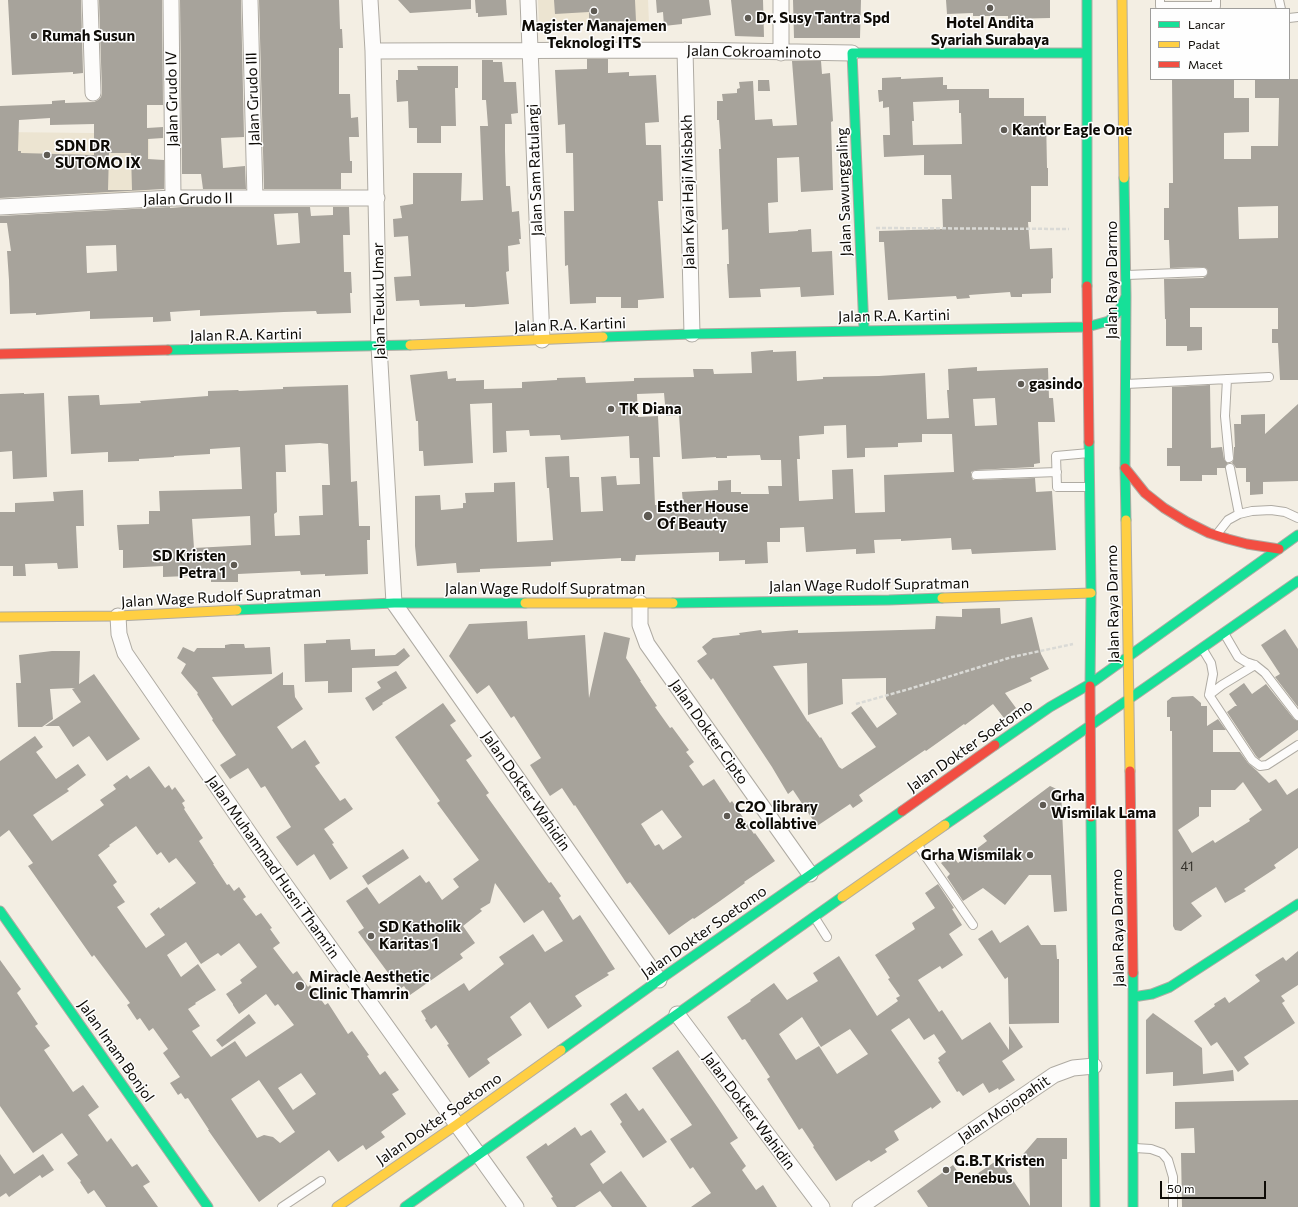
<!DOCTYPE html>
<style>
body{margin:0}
#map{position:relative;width:1298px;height:1207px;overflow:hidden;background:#f3eee3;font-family:Commissioner,sans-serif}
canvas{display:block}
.legend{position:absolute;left:1150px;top:8px;width:140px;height:72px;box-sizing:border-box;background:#fefefe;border:1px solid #9e9d9b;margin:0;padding:5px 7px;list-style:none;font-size:12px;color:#0e0b06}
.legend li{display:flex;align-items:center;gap:8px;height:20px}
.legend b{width:20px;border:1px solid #9e9d9b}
.scale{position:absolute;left:1160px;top:1181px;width:106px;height:18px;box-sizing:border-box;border:2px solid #0e0b06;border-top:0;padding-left:5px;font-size:12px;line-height:14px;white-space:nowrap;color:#0e0b06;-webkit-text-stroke:3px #fefefe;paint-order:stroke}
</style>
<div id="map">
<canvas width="1298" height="1207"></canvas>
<ul class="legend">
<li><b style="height:5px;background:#16e098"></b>Lancar</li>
<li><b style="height:5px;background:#ffcf43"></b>Padat</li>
<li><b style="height:5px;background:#f24e42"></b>Macet</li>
</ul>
<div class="scale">50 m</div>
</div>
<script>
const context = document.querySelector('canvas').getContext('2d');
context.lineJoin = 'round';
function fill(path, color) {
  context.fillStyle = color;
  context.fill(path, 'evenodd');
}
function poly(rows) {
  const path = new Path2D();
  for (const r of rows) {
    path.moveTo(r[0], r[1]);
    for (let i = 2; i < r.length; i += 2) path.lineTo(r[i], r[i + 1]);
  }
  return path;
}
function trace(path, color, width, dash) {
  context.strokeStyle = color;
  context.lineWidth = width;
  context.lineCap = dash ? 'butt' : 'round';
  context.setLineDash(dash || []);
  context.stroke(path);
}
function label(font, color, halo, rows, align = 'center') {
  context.font = font + ' Commissioner,sans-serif';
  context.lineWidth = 3;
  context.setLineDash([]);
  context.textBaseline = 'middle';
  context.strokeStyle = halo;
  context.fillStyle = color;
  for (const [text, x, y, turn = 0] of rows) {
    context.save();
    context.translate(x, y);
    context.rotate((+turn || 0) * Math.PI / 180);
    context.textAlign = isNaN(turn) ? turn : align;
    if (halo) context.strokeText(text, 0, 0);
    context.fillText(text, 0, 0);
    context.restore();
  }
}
fill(poly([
 [538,0,648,0,649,23,539,25],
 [0,132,93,133,149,132,150,198,87,200,87,179,94,179,93,154,93,178,0,176]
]), '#ece4d1');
fill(poly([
 [8,0,81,0,83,73,73,74,73,72,12,75],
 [99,0,162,0,163,105,147,105,147,128,163,127,163,138,148,139,148,159,164,160,164,189,0,198,0,106,52,104,52,101,65,100,65,103,94,102,98,100,101,97,102,93],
 [50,118,50,125,94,124,94,155,21,153,21,151,18,151,19,120],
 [109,153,131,153,132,190,108,190],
 [180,0,241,0,244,137,221,138,223,168,245,166,246,189,203,189,201,174,182,174],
 [259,0,339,0,340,29,342,29,343,48,339,48,339,94,350,94,351,118,358,117,359,137,349,137,350,161,352,161,352,173,341,173,341,189,264,189],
 [398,0,471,0,471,9,410,13],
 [475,0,506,0,507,15,478,17,478,13,476,13],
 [554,0,635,0,636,21,589,22,589,12,555,14],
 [656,0,709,0,711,15,682,19,682,24,664,26,663,12,657,13],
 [731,0,763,0,764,37,735,36],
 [793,0,861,0,860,38,794,38],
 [946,0,1050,0,1050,18,1008,19,1008,16,973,16,973,13,947,14],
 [587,59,608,59,608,73,629,72,629,76,656,75,659,122,645,123,646,145,661,145,663,201,658,201,664,298,638,300,638,308,621,308,621,297,596,297,596,303,570,304,568,265,565,266,564,211,574,211,573,153,566,153,565,124,558,125,555,70,587,69],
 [482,60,493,60,493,62,502,62,504,82,516,82,518,113,511,114,512,124,505,124,505,151,506,186,510,186,512,212,519,211,521,239,519,239,520,244,508,246,509,271,506,272,509,304,473,307,465,307,465,304,420,306,419,300,396,301,394,277,411,276,408,236,394,237,393,219,402,218,400,206,413,204,413,173,462,173,461,201,483,200,480,126,488,126,486,100,482,100],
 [792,61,821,61,822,74,830,73,833,121,831,122,833,190,801,192,799,157,777,158,778,202,768,203,769,233,798,231,798,230,811,229,812,252,832,251,834,295,801,297,800,287,760,289,761,297,729,298,727,264,729,264,728,229,722,230,719,149,721,149,719,120,717,120,717,101,723,101,722,94,737,93,737,89,740,88,739,82,753,81,755,120,772,119,773,126,797,125],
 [417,66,458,66,458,88,455,88,456,126,441,126,441,143,417,143,417,128,409,128,408,101,397,102,396,80,398,80,398,70,418,70],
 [901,77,901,79,943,77,943,85,947,85,947,89,989,89,989,98,1024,98,1024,116,1046,116,1047,168,1048,168,1048,186,1031,186,1031,222,1028,222,1030,249,1052,248,1053,278,1051,279,1051,293,1022,294,1022,297,1011,297,1010,292,969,295,970,298,957,299,956,296,888,300,884,242,879,242,879,231,943,229,942,199,952,199,951,175,924,175,924,155,884,157,883,135,890,135,889,107,883,108,883,101,879,102,878,90,882,90,882,78],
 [959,100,959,113,961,113,962,144,913,145,912,121,914,121,913,102],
 [1172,79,1234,79,1234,98,1249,98,1249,132,1224,133,1224,159,1251,159,1251,146,1278,146,1279,98,1255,98,1255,79,1298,79,1298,380,1280,380,1278,343,1272,343,1272,329,1278,329,1278,308,1190,308,1190,327,1202,327,1202,350,1187,351,1187,346,1166,346,1166,319,1165,319,1164,279,1203,278,1206,276,1208,272,1207,269,1203,267,1170,268,1169,240,1164,240,1164,208,1169,208,1169,183,1173,183],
 [1278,206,1278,238,1239,239,1238,207],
 [758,80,769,80,770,91,758,91],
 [170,207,170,208,182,207,310,207,311,216,333,215,333,207,349,207,350,235,343,235,344,272,351,272,352,293,350,293,351,313,317,314,316,311,284,312,200,316,200,310,170,312,171,321,153,322,153,317,90,319,90,311,36,315,36,313,10,314,9,280,7,251,11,251,7,223,0,223,0,216],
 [298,213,300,243,277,245,274,214],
 [116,245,117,271,87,273,86,246],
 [773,350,773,352,796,351,797,381,823,379,823,377,879,376,925,373,927,419,949,418,947,390,949,390,948,369,977,367,977,371,1048,368,1049,398,1053,398,1055,422,1038,422,1040,463,1034,464,1034,467,976,470,971,472,971,476,973,480,976,480,1035,478,1036,492,1052,491,1056,550,972,554,971,549,952,550,951,538,901,541,901,539,874,540,875,553,856,554,856,549,806,552,804,527,780,528,780,542,767,542,768,563,745,564,745,560,719,561,719,552,636,555,635,561,621,561,621,558,551,562,551,566,480,569,480,572,457,573,456,563,417,566,415,546,415,496,440,495,441,510,463,508,463,503,466,503,465,493,494,492,494,483,515,482,517,542,553,540,549,488,547,488,545,457,569,456,570,477,579,477,581,512,603,511,601,477,616,476,617,485,640,484,639,458,630,458,629,436,561,440,560,435,530,436,529,430,506,431,507,452,493,453,492,403,470,404,473,463,424,466,423,451,419,451,418,421,416,421,410,375,447,371,448,379,456,378,456,381,484,380,484,389,522,388,522,382,557,380,557,378,585,377,586,383,634,381,634,378,694,377,693,369,713,369,714,374,752,373,751,352],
 [664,393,666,416,679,415,682,459,716,457,716,458,727,458,727,456,760,455,761,460,781,460,782,486,768,486,769,494,741,494,741,492,731,492,731,480,718,481,718,490,682,492,683,504,655,505,653,457,660,457,658,416,638,417,637,394],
 [995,398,997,425,975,426,973,399],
 [846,425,847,458,865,457,865,448,898,447,898,443,922,442,922,434,952,434,954,472,884,475,885,512,855,513,853,469,832,470,833,499,799,501,797,459,800,459,799,436,824,434,824,426],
 [348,385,351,482,357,481,359,526,370,526,370,540,367,540,368,574,325,576,325,574,301,575,300,571,238,574,238,582,211,582,211,575,163,577,163,566,123,568,123,550,119,550,117,525,149,524,149,511,160,511,159,491,242,489,240,447,210,449,210,454,174,456,174,457,139,459,139,461,108,462,108,452,71,454,68,396,99,395,100,405,141,403,140,401,208,396,208,391,238,390,239,391,283,389,283,387],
 [320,443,328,444,330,485,322,485,323,515,299,516,300,535,275,536,274,514,277,512,276,472,286,472,285,445],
 [250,516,251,545,194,548,192,519],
 [1210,385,1211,448,1222,447,1224,459,1228,463,1225,468,1217,468,1217,475,1202,475,1202,481,1180,481,1180,466,1167,466,1167,448,1172,448,1172,387],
 [24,393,24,394,44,393,47,477,13,479,12,451,0,452,0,394],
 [1298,404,1298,481,1263,482,1263,494,1250,495,1250,482,1246,482,1246,468,1236,468,1234,465,1232,463,1234,458,1234,447,1235,447,1234,424,1241,424,1241,415,1265,414,1265,434],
 [83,490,84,526,76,526,78,568,58,569,57,563,25,564,26,576,13,576,13,566,0,566,0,512,15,512,15,503,54,501,53,492],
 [1000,608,1001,624,1032,617,1041,654,1049,669,1030,678,1032,681,1005,693,1016,708,1004,718,993,704,965,725,964,724,926,751,925,750,859,795,863,801,853,808,850,804,817,826,793,790,788,794,772,767,713,678,711,680,697,661,707,654,702,647,713,638,740,635,739,633,761,630,762,633,798,630,798,633,935,629,936,616,962,617,962,609],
 [807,663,808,715,843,704,842,679,886,678,886,699,897,714,877,728,861,706,851,713,876,747,842,769,839,767,821,737,820,738,808,721,808,722,773,666],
 [527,621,528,639,585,635,589,698,604,632,630,638,626,658,641,681,640,681,657,706,655,707,670,728,672,727,689,750,686,752,694,762,689,766,703,786,714,779,730,803,732,801,754,834,755,833,775,861,744,882,745,883,720,901,694,919,693,918,669,935,630,882,627,884,575,805,574,806,562,788,550,796,530,765,541,758,514,716,511,718,489,685,477,694,449,656,469,624],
 [662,810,682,837,663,850,659,844,655,846,641,824],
 [1285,629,1298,649,1298,707,1275,677,1280,674,1261,645],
 [350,639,351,650,375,649,375,656,395,655,404,648,410,656,398,666,352,668,352,692,328,693,328,681,305,682,304,644,326,643,326,640],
 [231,644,244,644,245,648,270,647,272,674,212,677,232,706,283,672,283,685,294,685,295,697,303,709,277,727,292,749,305,740,320,763,315,766,340,801,345,798,353,809,324,829,334,843,332,844,348,868,330,880,314,854,297,866,276,837,291,827,265,786,261,788,248,768,230,779,220,765,236,755,212,720,213,719,197,694,198,693,181,673,186,664,177,658,183,647,194,652,197,648,225,648,225,645],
 [52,651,80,651,79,684,94,674,140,739,107,761,89,736,73,747,59,726,45,726,81,702,72,689,75,688,50,689,53,719,42,727,18,727,16,683,21,683,19,655],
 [396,671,407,688,382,703,383,704,373,711,365,698,381,688,377,682],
 [1244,683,1252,694,1266,684,1294,719,1298,721,1298,730,1259,759,1256,756,1227,712,1235,706,1237,706,1229,694],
 [1193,696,1201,703,1201,706,1207,706,1207,726,1218,719,1226,730,1213,730,1213,752,1240,752,1248,763,1257,771,1269,783,1276,779,1287,795,1298,788,1298,848,1274,865,1276,868,1244,889,1246,891,1225,903,1216,887,1191,903,1202,916,1181,931,1175,930,1173,926,1172,731,1170,731,1170,717,1167,717,1167,701,1172,697],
 [1243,782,1262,810,1249,819,1250,821,1215,843,1213,840,1192,853,1178,830,1199,816,1199,807,1211,807,1211,790,1235,790],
 [443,703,456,721,450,725,472,756,466,760,489,793,486,795,549,883,551,882,561,896,559,898,573,920,580,915,615,969,607,973,609,975,575,996,582,1006,548,1029,530,1002,510,1017,522,1035,487,1059,490,1063,469,1078,447,1045,449,1044,436,1025,431,1029,425,1020,426,1019,421,1011,464,983,469,991,504,964,499,957,533,934,545,952,563,941,543,910,524,923,495,883,490,903,480,909,482,911,463,926,475,943,460,954,463,958,410,995,404,986,400,989,358,932,364,928,346,901,367,887,379,904,420,875,426,883,429,881,442,900,459,887,453,879,479,860,437,803,440,801,395,737],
 [35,736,43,747,36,752,56,779,78,764,86,775,67,789,69,791,33,815,52,841,104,805,100,800,116,789,113,785,127,775,130,779,149,766,165,788,169,785,172,790,175,787,185,801,182,803,185,808,184,809,203,838,199,841,214,864,213,864,227,885,229,884,234,891,239,887,246,897,243,899,256,916,261,913,272,928,270,929,280,943,273,948,289,969,293,974,297,971,308,987,310,985,325,1005,328,1003,348,1034,352,1031,369,1055,367,1056,380,1075,385,1071,399,1090,392,1094,406,1114,381,1132,385,1137,366,1150,363,1145,338,1162,329,1150,259,1202,208,1130,209,1130,188,1098,185,1099,181,1093,178,1095,170,1083,180,1077,163,1053,168,1049,153,1028,149,1031,140,1018,137,1020,127,1005,130,1003,94,955,92,957,28,866,33,863,9,830,0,837,0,761],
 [136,826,157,855,161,852,169,863,176,858,196,883,160,909,159,907,150,914,165,935,146,948,117,907,125,902,113,885,117,882,98,855,110,846,109,845],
 [186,942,201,964,218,953,221,956,239,943,257,967,240,980,242,983,226,994,233,1004,233,1005,239,1014,266,994,275,1006,278,1004,294,1025,246,1057,235,1041,211,1057,192,1031,200,1026,188,1009,196,1004,195,1003,216,990,198,964,181,977,167,955],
 [301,1073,316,1094,293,1110,278,1088],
 [259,1080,295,1132,280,1143,273,1137,264,1135,257,1138,231,1099],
 [1050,786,1061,791,1067,911,1054,912,1051,875,1029,875,1005,905,983,888,963,901,947,877,950,874,941,863,952,855,958,863,987,841,983,836],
 [403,849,409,858,368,885,362,876],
 [938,884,954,908,952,909,962,925,949,934,963,955,942,969,940,966,918,980,939,1012,942,1010,962,1040,990,1022,1009,1050,1009,1026,1023,1047,1002,1061,1015,1080,999,1090,998,1088,989,1093,983,1083,963,1096,959,1091,957,1092,938,1062,940,1061,938,1058,946,1052,934,1034,924,1040,909,1018,891,1030,941,1102,932,1109,931,1107,894,1131,899,1140,885,1149,887,1152,871,1162,869,1160,836,1181,813,1147,814,1146,802,1128,799,1130,767,1079,770,1077,745,1039,742,1040,727,1017,751,1001,750,1000,774,983,787,1000,818,981,813,973,839,956,877,1016,898,1001,896,998,900,996,888,979,890,978,875,955,915,929,912,923,935,908,925,893],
 [802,1017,821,1047,850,1029,868,1054,837,1074,819,1046,796,1060,779,1034],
 [1028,925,1041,945,1056,945,1057,959,1059,959,1059,1023,1009,1024,1008,977,1005,979,978,939,992,930,1000,943],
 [1298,951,1298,985,1281,996,1285,1001,1282,1003,1295,1023,1244,1057,1249,1064,1238,1072,1217,1042,1211,1046,1194,1021,1215,1006,1214,1004,1225,997,1229,1003,1260,981,1255,975,1283,957,1286,961],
 [0,960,21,989,17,993,38,1024,35,1026,50,1046,44,1050,73,1092,83,1085,99,1107,88,1115,107,1142,111,1138,132,1167,137,1164,150,1182,143,1186,158,1207,106,1207,94,1190,88,1194,80,1182,81,1181,67,1163,78,1155,62,1133,33,1153,0,1106],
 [1153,1013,1202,1048,1203,1074,1233,1070,1234,1081,1173,1086,1173,1072,1146,1074,1146,1020],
 [249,1014,256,1023,222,1047,216,1040],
 [678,1050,718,1108,738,1138,730,1143,746,1166,742,1170,756,1190,763,1185,777,1207,691,1207,711,1193,693,1167,690,1169,670,1139,692,1125,652,1068],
 [626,1093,639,1111,643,1108,667,1142,643,1158,620,1124,622,1122,610,1104],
 [1298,1100,1298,1207,1182,1207,1181,1153,1195,1153,1194,1128,1175,1129,1175,1102],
 [575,1127,581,1136,591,1130,606,1152,590,1164,603,1184,621,1171,647,1207,612,1207,600,1191,575,1207,557,1207,551,1198,553,1197,526,1157,546,1143,548,1146],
 [1037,1138,1067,1138,1067,1159,1062,1159,1062,1207,928,1207,917,1191,953,1165,965,1182,999,1159,1030,1206,1029,1159,1019,1159],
 [0,1154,14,1174,43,1154,54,1170,42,1178,40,1175,9,1197,6,1193,0,1197]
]), '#a7a39b');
const lane = poly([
 [1160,0,1160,6,1216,6,1216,0],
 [1279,0,1281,9],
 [1289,18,1298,17],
 [1127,275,1203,272],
 [1227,379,1225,416,1229,458],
 [1126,384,1269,377],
 [1089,453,1056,456,1057,487,1089,487],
 [1230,468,1239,514],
 [976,475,1057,472],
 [1217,534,1228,520,1239,514,1252,511,1271,510,1285,512,1298,518],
 [1224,633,1238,657,1246,662,1255,665,1265,673,1298,716],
 [1202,648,1211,663,1213,674,1209,695,1252,760,1260,766,1267,765,1298,745],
 [1209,695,1222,685,1255,665],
 [917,844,973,925],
 [815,918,827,937],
 [1135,1148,1151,1149,1162,1153,1168,1160,1173,1177,1173,1207],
 [282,1207,321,1181]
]);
const street = poly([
 [90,0,93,93],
 [171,0,173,198],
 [250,0,255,198],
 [370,0,373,51,379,346,394,603,659,980],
 [528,0,542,340],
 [685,50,692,334],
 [373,51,685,50,852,53],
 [781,53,781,0],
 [0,207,173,198,377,198],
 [640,603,640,625,647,644,810,874],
 [118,616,119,634,125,653,276,872,516,1207],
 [677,1014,822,1207],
 [860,1207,1054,1075,1073,1068,1094,1066]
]);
const fast = poly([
 [1087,0,1087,286],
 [1124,178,1126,296,1125,468,1126,520],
 [864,330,852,53,1087,53],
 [603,337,692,334,1087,327,1109,321,1119,311,1126,296],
 [168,350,410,345],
 [1089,442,1091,593,1090,686],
 [673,603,889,600,942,598],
 [237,610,394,603,525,603],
 [995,745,1050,707,1090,684,1298,535],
 [1091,817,1095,1207],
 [945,825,1129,699,1298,581],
 [0,911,208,1207],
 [1133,973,1133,1207],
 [1133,997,1152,994,1170,987,1298,904],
 [561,1050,659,980,902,811],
 [405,1207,842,897]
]);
const slow = poly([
 [1122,0,1124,178],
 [410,345,603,337],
 [1126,520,1130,771],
 [942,598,1091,593],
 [525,603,673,603],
 [0,617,118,616,237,610],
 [842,897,945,825],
 [337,1207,456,1125,561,1050]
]);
const jam = poly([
 [1087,286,1089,442],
 [0,354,168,350],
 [1125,468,1145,493,1164,508,1187,522,1209,533,1228,539,1247,544,1279,549],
 [1090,686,1091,817],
 [1130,771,1133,973],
 [902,811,995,745]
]);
trace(lane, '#afaba3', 10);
trace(street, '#afaba3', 17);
trace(fast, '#afaba3', 11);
trace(slow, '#afaba3', 11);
trace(jam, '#afaba3', 11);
trace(poly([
 [876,228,1069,229],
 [856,704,909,689,1012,657,1073,644]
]), '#dadad6', 2.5, [4, 2]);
trace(lane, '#fdfcfb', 8);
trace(street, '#fdfcfb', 15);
trace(fast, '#16e098', 9);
trace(slow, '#ffcf43', 9);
trace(jam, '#f24e42', 9);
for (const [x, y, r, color] of [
 [990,8,4,"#5e5a53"],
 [594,11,4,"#5e5a53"],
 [748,18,4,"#5e5a53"],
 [34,36,4,"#5e5a53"],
 [1004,130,4,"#5e5a53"],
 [47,155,4,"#5e5a53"],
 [1021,384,4,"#5e5a53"],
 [611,409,4,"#5e5a53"],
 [648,516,5,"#5e5a53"],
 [234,565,4,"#5e5a53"],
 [1043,805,4,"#5e5a53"],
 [727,816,4,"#5e5a53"],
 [1030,855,4,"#5e5a53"],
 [371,936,4,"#5e5a53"],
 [300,986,5,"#5e5a53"],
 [946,1170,4,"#5e5a53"]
]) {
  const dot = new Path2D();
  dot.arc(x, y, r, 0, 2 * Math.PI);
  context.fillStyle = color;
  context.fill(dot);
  trace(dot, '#fefefe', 1.5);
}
label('13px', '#34312b', null, [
 ["41",1187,867]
]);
label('bold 15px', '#0e0b06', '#fefefe', [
 ["Dr. Susy Tantra Spd",756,18],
 ["Hotel Andita",990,23,"center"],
 ["Syariah Surabaya",990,40,"center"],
 ["Magister Manajemen",594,26,"center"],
 ["Teknologi ITS",594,43,"center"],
 ["Rumah Susun",42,36],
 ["Kantor Eagle One",1012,130],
 ["SDN DR",55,146],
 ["SUTOMO IX",55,163],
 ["gasindo",1029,384],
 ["TK Diana",619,409],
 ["Esther House",657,507],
 ["Of Beauty",657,524],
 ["SD Kristen",226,556,"right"],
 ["Petra 1",226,573,"right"],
 ["Grha",1051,796],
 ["Wismilak Lama",1051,813],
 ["C2O_library",735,807],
 ["& collabtive",735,824],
 ["Grha Wismilak",1022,855,"right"],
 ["SD Katholik",379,927],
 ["Karitas 1",379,944],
 ["Miracle Aesthetic",309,977],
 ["Clinic Thamrin",309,994],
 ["G.B.T Kristen",954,1161],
 ["Penebus",954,1178]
], 'left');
label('15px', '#0e0b06', '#fefefe', [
 ["Jalan Cokroaminoto",754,52,1],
 ["Jalan Grudo IV",172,99,-91],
 ["Jalan Grudo III",253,99,-92],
 ["Jalan Sam Ratulangi",535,170,-92],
 ["Jalan Kyai Haji Misbakh",688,192,-91],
 ["Jalan Sawunggaling",844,192,-92],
 ["Jalan Grudo II",188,199,-1],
 ["Jalan Raya Darmo",1112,280,-90],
 ["Jalan Teuku Umar",379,301,-91],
 ["Jalan R.A. Kartini",894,316,-1],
 ["Jalan R.A. Kartini",570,325,-2],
 ["Jalan R.A. Kartini",246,335,-1],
 ["Jalan Wage Rudolf Supratman",869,585,-1],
 ["Jalan Wage Rudolf Supratman",545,589],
 ["Jalan Wage Rudolf Supratman",221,597,-3],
 ["Jalan Raya Darmo",1113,604,-91],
 ["Jalan Dokter Cipto",709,732,55],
 ["Jalan Dokter Soetomo",970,746,-35],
 ["Jalan Dokter Wahidin",526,791,55],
 ["Jalan Muhammad Husni Thamrin",273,867,55],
 ["Jalan Raya Darmo",1118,928,-91],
 ["Jalan Dokter Soetomo",704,932,-35],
 ["Jalan Imam Bonjol",116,1051,55],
 ["Jalan Mojopahit",1004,1109,-34],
 ["Jalan Dokter Wahidin",749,1111,53],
 ["Jalan Dokter Soetomo",439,1119,-35]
]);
</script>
